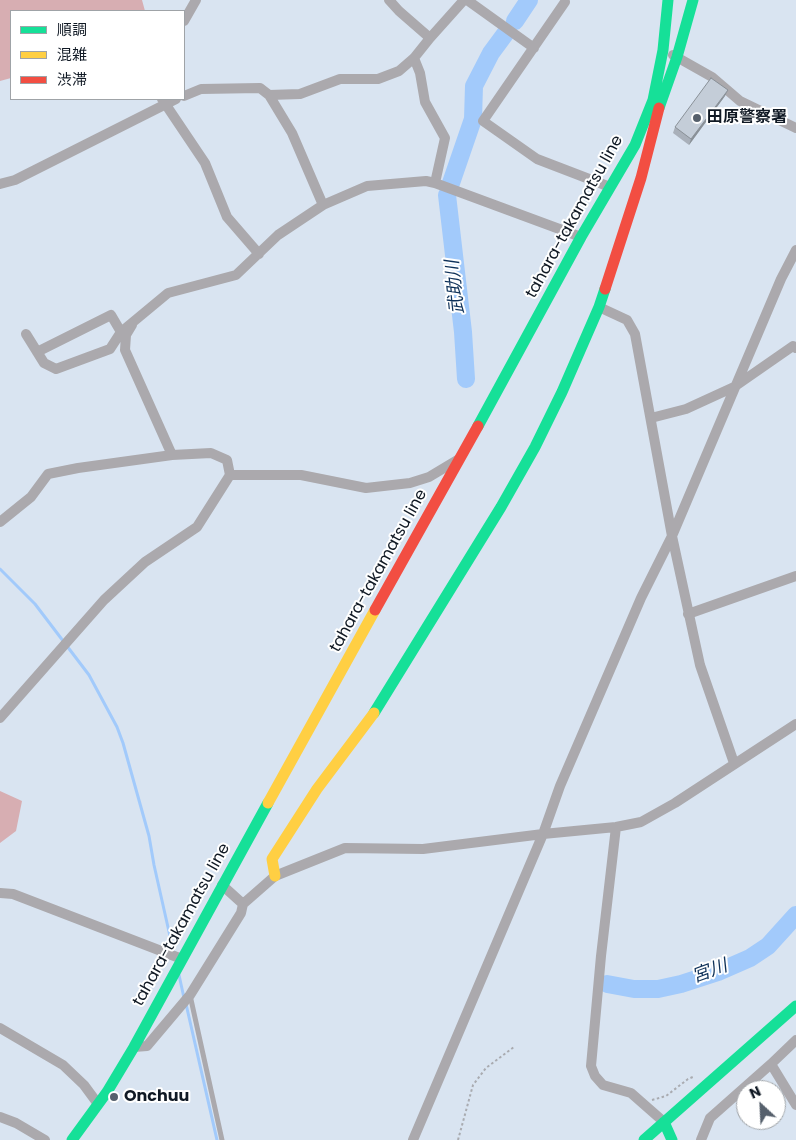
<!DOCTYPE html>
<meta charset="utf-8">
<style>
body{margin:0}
#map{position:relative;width:796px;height:1140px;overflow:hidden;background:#d9e4f1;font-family:Poppins,"Noto Sans JP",sans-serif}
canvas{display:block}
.legend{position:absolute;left:10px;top:10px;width:175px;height:90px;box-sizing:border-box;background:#fff;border:1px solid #9fa3a7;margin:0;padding:6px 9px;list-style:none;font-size:15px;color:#101924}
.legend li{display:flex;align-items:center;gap:10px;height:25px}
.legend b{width:25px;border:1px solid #9fa3a7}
.north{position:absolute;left:736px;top:1080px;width:50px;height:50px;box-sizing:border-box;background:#fff;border:1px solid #9fa3a7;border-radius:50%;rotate:335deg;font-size:14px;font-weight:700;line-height:20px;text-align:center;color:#101924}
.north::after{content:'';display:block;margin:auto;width:18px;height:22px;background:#56606c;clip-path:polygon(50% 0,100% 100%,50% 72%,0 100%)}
</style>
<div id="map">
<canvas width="796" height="1140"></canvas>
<ul class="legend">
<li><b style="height:6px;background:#16e098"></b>順調</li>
<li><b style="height:6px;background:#ffcf43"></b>混雑</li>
<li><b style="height:6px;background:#f24e42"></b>渋滞</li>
</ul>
<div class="north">N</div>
</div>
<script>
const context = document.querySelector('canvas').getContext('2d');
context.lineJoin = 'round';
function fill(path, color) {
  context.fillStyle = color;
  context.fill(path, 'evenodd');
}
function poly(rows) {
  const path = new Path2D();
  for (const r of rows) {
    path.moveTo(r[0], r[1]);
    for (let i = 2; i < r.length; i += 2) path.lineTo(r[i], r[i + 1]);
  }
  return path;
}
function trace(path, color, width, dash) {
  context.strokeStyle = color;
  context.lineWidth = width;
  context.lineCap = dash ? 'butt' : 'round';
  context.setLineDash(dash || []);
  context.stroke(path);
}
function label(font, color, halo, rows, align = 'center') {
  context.font = font + ' Poppins,"Noto Sans JP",sans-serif';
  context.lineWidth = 4;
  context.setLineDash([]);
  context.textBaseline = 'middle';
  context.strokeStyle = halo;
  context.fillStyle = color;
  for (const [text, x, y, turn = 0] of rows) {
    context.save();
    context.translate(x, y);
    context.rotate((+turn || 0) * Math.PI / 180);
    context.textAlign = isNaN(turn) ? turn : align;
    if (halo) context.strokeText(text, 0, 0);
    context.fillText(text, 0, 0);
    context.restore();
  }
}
fill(poly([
 [0,0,142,0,145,11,11,11,11,78,0,81],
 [0,791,22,801,16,831,0,843]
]), '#d7aeb2');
trace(poly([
 [0,569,35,604,89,675,117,727,123,743,149,836,154,865,174,954],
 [179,975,184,998],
 [186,1004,217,1140]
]), '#a2cafb', 3);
trace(poly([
 [515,21,529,0],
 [451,183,473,119,474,86,491,53,505,34],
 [447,195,463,332,466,379],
 [607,984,634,989,658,989,681,984,718,972,750,958,768,946,796,915]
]), '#a2cafb', 18);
trace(poly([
 [652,1100,666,1096,688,1079,695,1076],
 [458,1140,473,1085,486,1068,514,1047]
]), '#a9abb0', 2, [2.5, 2.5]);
trace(poly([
 [190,995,222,1140]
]), '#aba9ad', 5);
trace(poly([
 [389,0,399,11,430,38],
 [467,0,534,48],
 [565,2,483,121,537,159,610,187],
 [184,21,196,0],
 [673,55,712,77,740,101,796,128],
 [414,58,420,73,425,102,445,138,435,183],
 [269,95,292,133,323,205],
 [184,96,201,89,260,88,269,95,300,94,340,79,378,79,399,71,414,58,430,38,464,0],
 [162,99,205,163,227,217,259,254],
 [0,184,15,180,176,99],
 [599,307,627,320,635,334,672,536,700,665,734,763],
 [132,325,126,335,125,350,172,455],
 [26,334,44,363,56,369,110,349,121,332,168,293,236,275,278,235,323,205,367,186,426,181,435,183,581,237],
 [37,352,111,315,121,332],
 [651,418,686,409,734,387,793,346,796,348],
 [230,475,301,475,366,488,410,483,429,477,459,459],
 [0,522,31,497,48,474,78,468,172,455,211,453,227,460,230,475,197,527,145,562,104,600,0,718],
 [688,614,796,576],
 [616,827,601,956,591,1066,595,1076,603,1085,631,1093,664,1122],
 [222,885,243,904,275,876,345,848,423,849,543,834,616,827,641,822,675,803,796,724],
 [0,893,13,894,182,959],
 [0,1028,63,1065,84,1085,98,1104],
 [796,1040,771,1064,796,1105],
 [134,1047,147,1046,190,995,241,913,243,904],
 [0,1117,16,1123,45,1140],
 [413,1140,543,834,560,786,641,598,672,536,781,279,796,250],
 [701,1140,710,1118,771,1064]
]), '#aba9ad', 10);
trace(poly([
 [659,108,677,57,693,0],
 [478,426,581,237,635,145,653,100,663,50,668,0],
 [374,713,501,507,535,447,562,392,599,307,605,289],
 [664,1122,672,1140],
 [72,1140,107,1092,134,1047,268,803],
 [644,1140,796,1006]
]), '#16e098', 11);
trace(poly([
 [268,803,375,610],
 [275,876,272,859,317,789,374,713]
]), '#ffcf43', 11);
trace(poly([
 [605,289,641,178,659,108],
 [375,610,478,426]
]), '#f24e42', 11);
fill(poly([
 [725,96,689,145,673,133,675,127]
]), '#a9b0ba');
fill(poly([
 [728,90,725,96,689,145,691,139]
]), '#899097');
const building = poly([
 [711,78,728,90,691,139,675,127,711,78]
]);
fill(building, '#c4cdd8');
trace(building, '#899097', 1);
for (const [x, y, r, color] of [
 [697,118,5,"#56606c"],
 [114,1097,5,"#56606c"]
]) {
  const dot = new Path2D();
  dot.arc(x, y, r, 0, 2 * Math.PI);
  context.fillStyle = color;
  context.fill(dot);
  trace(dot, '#fff', 2);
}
label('bold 16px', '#101924', '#fff', [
 ["田原警察署",707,118],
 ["Onchuu",124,1097]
], 'left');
label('16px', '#101924', '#fff', [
 ["tahara-takamatsu line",575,217,-61],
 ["tahara-takamatsu line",379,571,-61],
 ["tahara-takamatsu line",182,925,-61]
]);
label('italic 18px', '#0e3159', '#fff', [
 ["武助川",456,287,-96],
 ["宮川",710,972,-20]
]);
</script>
